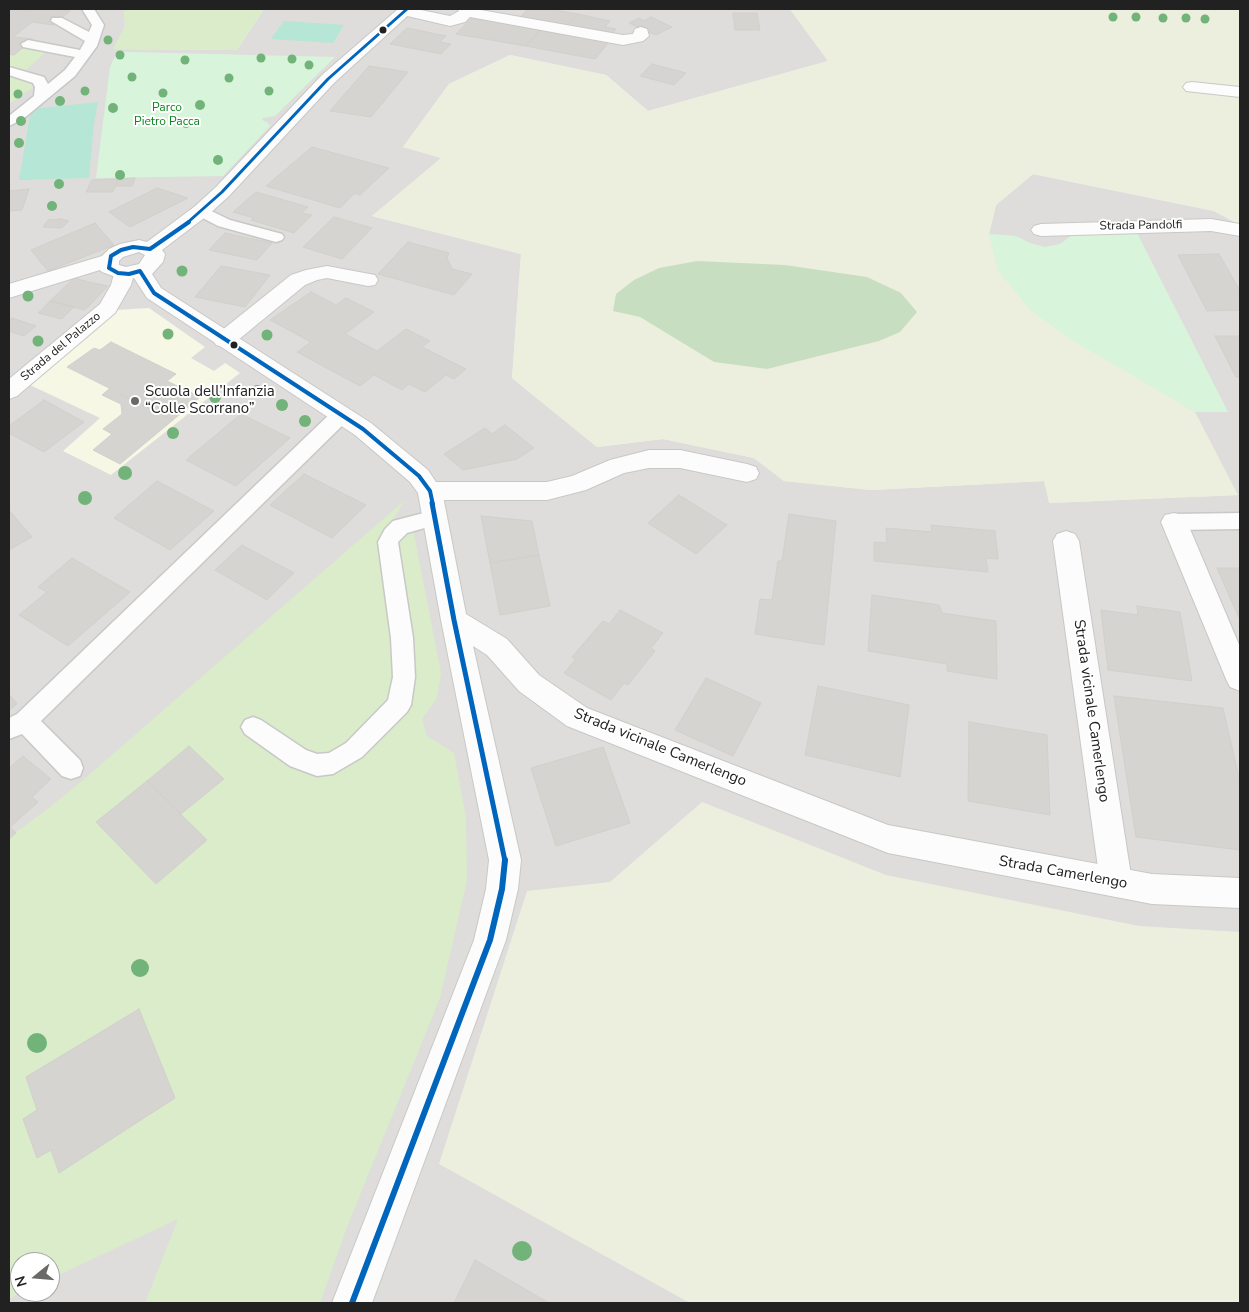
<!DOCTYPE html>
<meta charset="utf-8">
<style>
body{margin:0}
#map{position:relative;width:1249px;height:1312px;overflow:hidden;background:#efeeea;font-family:"Nunito Sans",sans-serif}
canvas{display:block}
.frame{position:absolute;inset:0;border:10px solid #212121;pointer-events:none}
.north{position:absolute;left:10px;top:1252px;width:50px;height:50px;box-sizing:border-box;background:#fff;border:1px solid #a6a6a6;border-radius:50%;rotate:253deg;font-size:14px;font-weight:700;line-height:20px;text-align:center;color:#212121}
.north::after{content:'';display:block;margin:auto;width:18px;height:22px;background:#696967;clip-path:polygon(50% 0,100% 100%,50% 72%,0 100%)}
</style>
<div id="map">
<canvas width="1249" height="1312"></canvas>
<div class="frame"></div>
<div class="north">N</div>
</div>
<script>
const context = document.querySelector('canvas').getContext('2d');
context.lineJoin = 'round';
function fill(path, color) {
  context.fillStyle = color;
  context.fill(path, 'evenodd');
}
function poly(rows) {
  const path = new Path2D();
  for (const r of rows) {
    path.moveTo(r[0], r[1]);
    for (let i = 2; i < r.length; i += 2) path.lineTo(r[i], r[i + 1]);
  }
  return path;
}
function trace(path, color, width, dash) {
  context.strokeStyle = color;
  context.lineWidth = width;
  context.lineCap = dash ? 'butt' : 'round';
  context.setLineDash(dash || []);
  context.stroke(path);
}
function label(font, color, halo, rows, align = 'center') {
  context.font = font + ' "Nunito Sans",sans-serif';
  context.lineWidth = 4;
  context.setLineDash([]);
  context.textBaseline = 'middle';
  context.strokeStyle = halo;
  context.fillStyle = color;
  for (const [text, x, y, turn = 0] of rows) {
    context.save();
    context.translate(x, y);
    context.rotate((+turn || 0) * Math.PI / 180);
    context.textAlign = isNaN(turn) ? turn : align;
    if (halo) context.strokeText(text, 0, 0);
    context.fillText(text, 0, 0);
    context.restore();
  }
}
fill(poly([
 [9,9,124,9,125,26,114,49,237,50,264,9,790,9,828,61,648,111,606,75,510,55,449,84,403,147,442,158,372,216,521,254,512,378,597,447,663,439,754,458,784,481,871,490,1045,481,1050,503,1237,495,989,234,996,205,1033,174,1214,211,1240,225,1240,1303,9,1303],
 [20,1262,50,1262,50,1292,20,1292]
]), '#dedddb');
fill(poly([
 [149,308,205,347,191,358,214,371,225,363,240,373,111,475,63,451,100,418,30,385,116,310]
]), '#f7f7e6');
fill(poly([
 [790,9,1240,9,1240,225,1214,211,1033,174,996,205,989,234,1066,335,1195,412,1238,495,1049,503,1044,481,871,490,784,481,754,458,663,439,597,447,512,378,521,254,372,216,441,158,403,147,449,84,510,55,606,75,648,111,828,61],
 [697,261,879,341,767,369,714,362,640,317,634,280,659,268],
 [702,802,886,875,1139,926,1240,932,1240,1303,690,1303,439,1164,527,891,610,882]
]), '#edefde');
fill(poly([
 [124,9,264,9,237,50,113,49,125,26],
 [24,47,48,50,26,70,9,68,9,54,14,55],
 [9,75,33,83,32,88,9,104],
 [404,501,393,520,400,527,413,529,441,673,437,698,422,719,427,736,454,753,466,818,467,880,440,998,347,1227,320,1303,145,1303,178,1219,50,1279,50,1262,20,1262,20,1292,23,1292,9,1299,9,837,50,807,83,780]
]), '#daecca');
fill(poly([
 [697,261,785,265,867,277,901,293,917,312,900,332,879,341,767,369,714,362,640,317,613,311,616,294,634,280,659,268]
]), '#c8dec0');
fill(poly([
 [117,52,131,52,335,57,275,116,263,118,262,120,267,122,270,126,223,176,96,178,110,67],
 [1136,231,1228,412,1195,412,1075,342,1030,310,998,271,989,234,1016,236,1030,243,1045,247,1060,244,1075,233]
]), '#d8f5db');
fill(poly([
 [284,21,344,25,333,43,271,39],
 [98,102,94,123,89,178,19,180,31,109]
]), '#b6e6d5');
const building = poly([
 [9,9,33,11,35,9,52,9,70,11,53,25,32,22,13,37,33,39,14,55,9,54,9,9],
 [528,9,549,9,578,14,566,27,519,18,528,9],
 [733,13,757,13,760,30,735,30,733,13],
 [578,14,610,21,605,27,616,29,611,35,566,27,578,14],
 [473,17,541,29,526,46,456,34,473,17],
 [651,17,672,27,656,35,629,23,639,18,644,21,651,17],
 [407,28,446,36,440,42,451,44,441,54,390,44,407,28],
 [541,29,609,42,595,59,526,46,541,29],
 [652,64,686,73,674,85,640,76,652,64],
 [369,66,408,72,371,117,330,111,369,66],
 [312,147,389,168,360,195,355,193,340,208,266,186,312,147],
 [135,178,132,186,115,186,120,179,135,178],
 [118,179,113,192,86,192,92,180,118,179],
 [157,188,188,198,130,227,109,212,157,188],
 [29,189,22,210,9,211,9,191,29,189],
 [256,192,308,207,302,213,312,215,294,233,251,220,254,218,233,212,256,192],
 [334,217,372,228,342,259,303,247,334,217],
 [61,219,69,221,62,228,43,227,48,220,61,219],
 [95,223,114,245,48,271,31,250,95,223],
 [225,233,272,243,257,260,209,250,225,233],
 [408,242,449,253,447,258,452,269,472,274,454,295,378,274,408,242],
 [1219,254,1240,291,1240,310,1207,311,1178,255,1219,254],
 [221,266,270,275,245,307,195,297,221,266],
 [74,278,89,282,108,286,85,310,50,301,74,278],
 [311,292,336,305,346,298,374,312,345,334,377,351,406,329,430,341,422,347,466,369,454,379,446,375,425,392,409,384,402,390,374,375,360,386,297,352,311,342,270,320,311,292],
 [50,301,74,307,62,319,38,313,50,301],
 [12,318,36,326,24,336,9,331,9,321,12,318],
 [1215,336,1240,336,1240,377,1236,377,1215,336],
 [111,342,176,374,167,381,200,397,173,420,67,367,94,348,100,350,111,342],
 [109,389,173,420,120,464,93,450,112,434,103,429,122,414,121,404,102,395,109,389],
 [44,400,84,422,44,452,9,433,9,426,44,400],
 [241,414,290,438,236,486,186,460,241,414],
 [505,425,534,448,517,459,463,470,444,454,485,428,492,434,505,425],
 [304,474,366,505,332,538,270,505,304,474],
 [157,481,214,511,170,550,114,518,157,481],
 [679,495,727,525,696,554,648,523,679,495],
 [9,510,32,537,9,550,9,510],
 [789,514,836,521,824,645,755,634,760,599,772,600,778,561,782,561,789,514],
 [481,516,532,521,539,555,490,563,481,516],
 [931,525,995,531,998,559,986,558,988,572,874,561,874,542,887,543,886,528,932,532,931,525],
 [242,545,294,573,267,600,215,570,242,545],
 [539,555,550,606,500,615,490,563,539,555],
 [72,558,130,592,68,646,19,615,47,592,38,587,72,558],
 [1217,568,1240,568,1240,620,1217,568],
 [872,595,939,605,942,613,996,621,997,679,947,671,947,664,868,651,872,595],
 [1137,606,1180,612,1192,681,1108,670,1101,610,1138,615,1137,606],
 [620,610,663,633,651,648,655,651,628,685,624,683,611,700,564,673,576,659,572,657,603,621,609,624,620,610],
 [706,678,761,703,733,756,675,730,706,678],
 [818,686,909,705,900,777,805,755,818,686],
 [9,694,17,704,9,710,9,694],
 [1114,696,1223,708,1240,782,1240,850,1136,837,1114,696],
 [969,722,1047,735,1050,815,968,801,969,722],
 [189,746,224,779,181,814,147,781,189,746],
 [603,747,630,823,556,846,531,768,603,747],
 [23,756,51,779,32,797,38,802,10,827,16,833,9,839,9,768,23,756],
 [147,781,207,840,156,884,96,822,147,781],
 [139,1009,175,1098,59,1173,51,1150,37,1158,23,1119,37,1110,26,1077,139,1009],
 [475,1260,549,1303,454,1303,475,1260]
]);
fill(building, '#d6d4d1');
trace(building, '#d2d0cb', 1);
const service = poly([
 [82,9,94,9,104,25,97,46,75,76,23,119,9,126,9,116,34,96,35,87,33,83,9,75,9,67,44,77,48,84,65,70,75,57,23,47,21,44,28,40,80,50,85,41,51,21,52,18,62,18,89,32,92,25,82,9],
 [201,206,230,220,282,234,284,237,282,240,276,242,218,226,195,214,193,211,195,208,201,206],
 [341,408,348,410,350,415,348,420,41,721,80,760,83,768,80,776,71,779,62,776,22,734,9,739,9,718,17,714,334,410,341,408],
 [435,510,442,513,445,518,442,523,407,533,398,542,413,638,415,677,411,705,407,712,362,757,333,774,317,776,290,766,245,734,241,727,245,720,253,717,261,720,306,750,317,754,329,753,346,743,388,700,393,677,391,638,378,542,385,529,393,521,435,510],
 [1240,513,1240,529,1174,530,1167,527,1164,522,1167,517,1174,514,1240,513]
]);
const minor = poly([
 [399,9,416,9,450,16,459,11,457,9,475,9,623,35,633,34,635,29,641,27,647,29,649,36,643,41,623,45,470,17,465,22,450,26,399,14,397,11,399,9],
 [1192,82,1240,87,1240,97,1186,91,1183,87,1186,83,1192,82],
 [1211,219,1240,224,1240,236,1211,231,1041,236,1034,234,1031,230,1034,226,1041,224,1211,219],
 [327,266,375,275,378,280,375,285,368,286,327,278,317,280,305,285,232,345,224,347,216,345,213,340,216,335,291,275,306,270,327,266],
 [124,268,131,270,134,274,131,285,115,313,17,396,9,399,9,379,100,304,111,285,114,274,117,270,124,268],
 [649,450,680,450,747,464,756,467,759,473,756,479,747,482,680,468,649,468,624,473,586,490,547,500,430,500,421,497,418,491,421,485,430,482,547,482,572,476,610,460,649,450],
 [1174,513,1183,515,1187,522,1240,647,1240,691,1230,687,1226,679,1161,522,1165,515,1174,513],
 [1066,531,1075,534,1079,541,1132,882,1127,893,1116,897,1105,893,1100,882,1053,541,1057,534,1066,531]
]);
const tertiary = poly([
 [398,9,415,9,334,83,229,196,208,215,162,250,165,254,163,262,152,274,161,288,371,423,428,470,442,491,466,614,507,639,539,675,587,708,888,825,1152,874,1240,878,1240,908,1152,904,888,853,567,726,519,691,487,655,473,646,521,860,518,889,506,940,372,1303,332,1303,474,940,486,889,489,860,441,620,418,493,410,482,355,435,147,298,134,278,124,280,102,272,100,270,9,298,9,284,102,256,109,249,120,244,139,240,147,242,194,207,215,188,322,75,398,9],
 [139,252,145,255,139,264,126,267,119,265,119,261,123,257,139,252]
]);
trace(service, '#c8c8c6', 3);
trace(minor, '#c8c8c6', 2);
trace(tertiary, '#c8c8c6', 2);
fill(service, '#fdfcfc');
fill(minor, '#fdfcfc');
fill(tertiary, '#fdfcfc');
trace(poly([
 [187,223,222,192,328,79,407,9]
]), '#0065bd', 3);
trace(poly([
 [189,222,150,249,133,247,121,250,111,256,109,268,118,273,129,274,140,271,154,293,363,429,419,476,430,491,433,505]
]), '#0065bd', 4);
trace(poly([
 [432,503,454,620,505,861]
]), '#0065bd', 5);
trace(poly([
 [352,1303,490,940,502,889,505,860]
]), '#0065bd', 6);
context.fillStyle = '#72b379';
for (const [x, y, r] of [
 [1113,17,4.5],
 [1136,17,4.5],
 [1163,18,4.5],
 [1186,18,4.5],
 [1205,19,4.5],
 [108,40,4.5],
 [120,55,4.5],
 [261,58,4.5],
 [292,59,4.5],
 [185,60,4.5],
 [309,65,4.5],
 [132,77,4.5],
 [229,78,4.5],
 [85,91,4.5],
 [269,91,4.5],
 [163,93,4.5],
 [18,94,4.5],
 [60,101,5],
 [200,105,5],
 [113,108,5],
 [21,121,5],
 [186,123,5],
 [19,143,5],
 [218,160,5],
 [120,175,5],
 [59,184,5],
 [52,206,5],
 [182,271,5.5],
 [28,296,5.5],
 [168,334,5.5],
 [267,335,5.5],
 [38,341,5.5],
 [257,391,6],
 [215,397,6],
 [282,405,6],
 [305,421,6],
 [173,433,6],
 [125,473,7],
 [85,498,7],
 [140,968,9],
 [37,1043,10],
 [522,1251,10]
]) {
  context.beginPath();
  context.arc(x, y, r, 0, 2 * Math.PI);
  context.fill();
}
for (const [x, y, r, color] of [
 [383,30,4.5,"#212121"],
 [234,345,4.5,"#212121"],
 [135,401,5,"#696967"]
]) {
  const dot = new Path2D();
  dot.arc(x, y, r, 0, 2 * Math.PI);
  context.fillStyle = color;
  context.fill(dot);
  trace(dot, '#fff', 2);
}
label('12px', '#0b831c', '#fff', [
 ["Parco",167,108],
 ["Pietro Pacca",167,122]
]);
label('12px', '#212121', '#fff', [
 ["Strada Pandolfi",1141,226,-1],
 ["Strada del Palazzo",61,347,-40]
]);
label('15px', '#212121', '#fff', [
 ["Scuola dell’Infanzia",145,392],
 ["“Colle Scorrano”",145,409]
], 'left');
label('15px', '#212121', '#fff', [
 ["Strada vicinale Camerlengo",1091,711,82],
 ["Strada vicinale Camerlengo",660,748,22],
 ["Strada Camerlengo",1063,873,10]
]);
</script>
